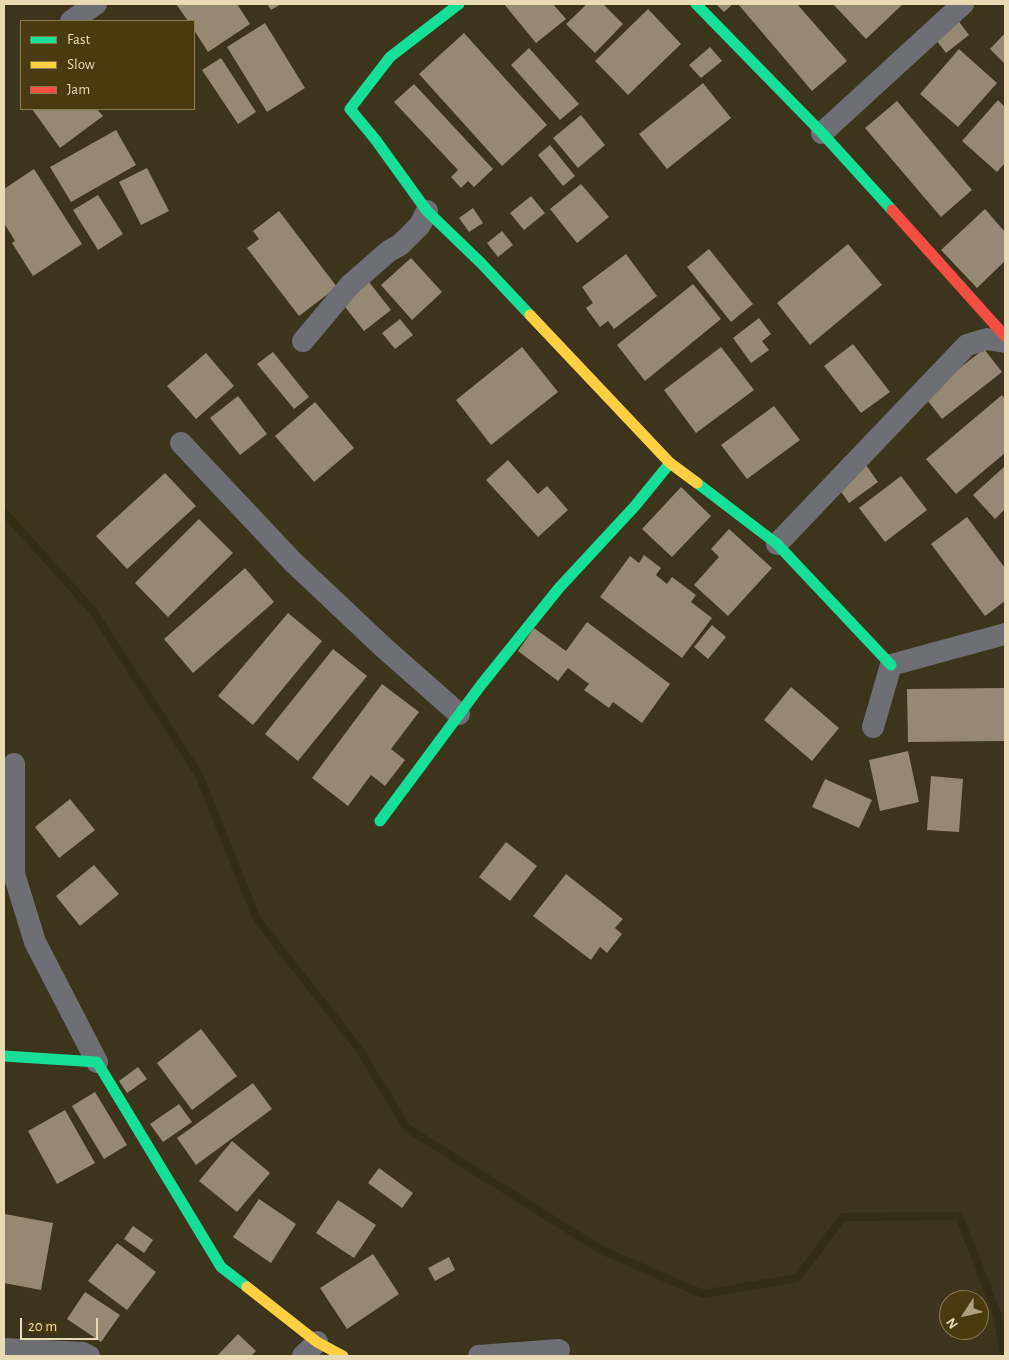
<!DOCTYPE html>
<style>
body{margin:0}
#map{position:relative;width:1009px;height:1360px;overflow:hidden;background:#3c341c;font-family:"Alegreya Sans",sans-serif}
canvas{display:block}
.frame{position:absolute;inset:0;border:5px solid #e8dab4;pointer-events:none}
.legend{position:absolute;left:20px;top:20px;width:175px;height:90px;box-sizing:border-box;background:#493a0f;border:1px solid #897a51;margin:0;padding:6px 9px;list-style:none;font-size:15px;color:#e8dab4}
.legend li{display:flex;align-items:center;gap:10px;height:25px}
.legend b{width:25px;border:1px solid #897a51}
.north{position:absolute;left:939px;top:1290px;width:50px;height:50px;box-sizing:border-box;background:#493a0f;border:1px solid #897a51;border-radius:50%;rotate:235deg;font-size:14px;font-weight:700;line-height:20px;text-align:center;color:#e8dab4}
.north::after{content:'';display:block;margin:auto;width:18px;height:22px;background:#aca07f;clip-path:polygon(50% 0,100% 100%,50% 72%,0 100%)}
.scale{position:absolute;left:20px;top:1318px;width:78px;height:22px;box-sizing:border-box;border:2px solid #e8dab4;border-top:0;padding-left:6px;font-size:15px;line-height:18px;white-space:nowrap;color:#e8dab4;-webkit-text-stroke:4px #493a0f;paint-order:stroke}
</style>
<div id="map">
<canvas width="1009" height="1360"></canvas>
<div class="frame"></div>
<ul class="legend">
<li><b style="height:6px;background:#16e098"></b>Fast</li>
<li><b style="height:6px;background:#ffcf43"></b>Slow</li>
<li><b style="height:6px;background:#f24e42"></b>Jam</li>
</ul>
<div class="north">N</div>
<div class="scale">20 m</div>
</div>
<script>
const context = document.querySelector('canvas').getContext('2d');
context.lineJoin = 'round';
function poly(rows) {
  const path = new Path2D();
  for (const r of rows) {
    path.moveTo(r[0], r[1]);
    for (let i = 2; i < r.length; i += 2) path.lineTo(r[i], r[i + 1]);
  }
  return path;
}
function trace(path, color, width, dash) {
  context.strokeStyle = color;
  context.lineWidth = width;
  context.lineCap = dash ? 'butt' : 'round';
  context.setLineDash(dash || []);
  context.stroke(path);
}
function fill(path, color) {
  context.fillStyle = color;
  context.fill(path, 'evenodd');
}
trace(poly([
 [4,512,93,611,199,775,257,919,359,1049,407,1128,601,1250,703,1294,797,1278,843,1217,959,1216,998,1316,1004,1356]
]), '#332c17', 8);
fill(poly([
 [176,4,237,4,250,24,208,52,194,30,194,21,188,21],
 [267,4,281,4,271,10],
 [504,4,553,4,566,19,536,43],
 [587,4,603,4,623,24,595,53,566,24],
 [716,4,733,4,724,12],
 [738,4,797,4,847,61,812,91],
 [833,4,903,4,866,39],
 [648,9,681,44,628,95,595,61],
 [957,19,969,35,946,53,934,37],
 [265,23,305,88,267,112,227,47],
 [464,33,547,125,502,166,419,74],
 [1005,33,1005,64,990,49],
 [710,47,722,61,701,78,689,65],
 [529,48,579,104,560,120,511,65],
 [959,49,997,83,958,127,920,94],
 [221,58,256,112,238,124,202,70],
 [703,83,731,118,667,169,639,134],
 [414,84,493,169,474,187,468,181,461,188,451,177,458,170,394,102],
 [998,100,1005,107,1005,163,997,172,962,141],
 [897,101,972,190,941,217,865,128],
 [32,109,97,109,103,116,60,148],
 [581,115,605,145,578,168,553,138],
 [116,130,136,165,71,202,50,167],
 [550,145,575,176,563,186,538,155],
 [147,168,169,211,141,225,119,182],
 [34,169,82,244,33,276,12,243,15,241,4,223,4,189],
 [581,184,609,217,577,243,550,209],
 [98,195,123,234,98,250,73,210],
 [531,196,545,213,524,230,510,213],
 [473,208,483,223,469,232,459,218],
 [985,209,1005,232,1005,261,977,288,941,250],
 [279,211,337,287,299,316,247,248,259,239,253,231],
 [502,231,513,245,498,257,487,243],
 [848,244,882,285,810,345,777,303],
 [709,249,753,304,731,322,687,267],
 [626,254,657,296,614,329,608,321,600,327,586,308,593,303,582,287],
 [411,258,442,292,412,320,381,285],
 [369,282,391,310,364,331,342,303],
 [693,284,721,319,645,381,617,345],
 [759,318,771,334,762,341,769,350,751,363,733,338],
 [400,319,413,335,395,349,382,333],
 [853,344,890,392,861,413,824,366],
 [522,347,558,392,491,445,456,400],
 [721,347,754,390,696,433,664,390],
 [984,349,1002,372,942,419,924,396],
 [273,352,309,397,294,409,257,364],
 [206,353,234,386,196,419,167,386],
 [1002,395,1005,399,1005,453,956,494,926,459],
 [238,396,267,434,240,455,210,418],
 [315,402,354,448,314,482,275,436],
 [774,406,800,440,747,479,721,445],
 [508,460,538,494,547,486,568,510,538,537,486,480],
 [866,465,878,482,849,503,837,486],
 [1005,466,1005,509,995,519,973,495],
 [165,473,196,506,127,569,96,536],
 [901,476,927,510,885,542,859,508],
 [681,487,711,516,672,557,642,529],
 [967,517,1005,568,1005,601,985,616,931,544],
 [199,519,233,553,168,617,135,583],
 [729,529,772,568,728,616,694,585,719,557,711,549],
 [644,555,661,568,656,575,667,584,672,577,696,595,691,602,712,618,682,658,600,597,630,556,639,563],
 [245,568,274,602,193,673,164,639],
 [288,613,322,641,253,725,218,696],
 [587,622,670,684,642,723,613,702,609,708,584,690,589,684,568,668,558,681,518,651,534,628,566,651],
 [712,625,726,637,708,659,694,647],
 [333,649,367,676,298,761,265,734],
 [382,684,419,712,391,749,405,760,385,786,371,775,348,806,312,778],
 [791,687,839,728,812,761,764,720],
 [1005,688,1005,741,908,742,907,689],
 [908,751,919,802,880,811,869,760],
 [931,776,963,779,959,832,927,830],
 [825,779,872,800,859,828,812,807],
 [70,799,95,830,59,858,35,827],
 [506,842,537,866,510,901,479,877],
 [94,865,119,894,80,926,56,896],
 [566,874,623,919,615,928,622,934,607,953,600,947,591,960,533,916],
 [201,1029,237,1076,192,1110,157,1063],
 [138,1067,147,1079,127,1093,119,1081],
 [253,1083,272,1109,196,1165,177,1138],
 [95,1092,127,1145,104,1159,72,1106],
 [179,1104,192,1122,163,1142,150,1124],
 [65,1110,95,1163,57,1184,28,1131],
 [232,1141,270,1173,237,1212,199,1181],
 [379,1168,413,1193,402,1208,368,1183],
 [259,1199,296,1224,271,1263,233,1237],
 [338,1200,376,1225,354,1258,316,1233],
 [5,1214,53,1223,41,1290,4,1283,4,1223],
 [133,1226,153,1240,144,1253,124,1239],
 [117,1243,156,1272,127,1310,88,1281],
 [373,1254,399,1294,347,1329,320,1288],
 [449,1257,455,1270,435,1281,428,1268],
 [85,1292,120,1315,101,1342,67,1319],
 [238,1334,256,1351,251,1356,217,1356]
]), '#958975');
trace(poly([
 [71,21,96,4],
 [822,133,963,4],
 [303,341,350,285,389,251,400,245,420,225,427,211],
 [181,443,293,562,382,646,459,714],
 [777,544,967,345,987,339,1005,342],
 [873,727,891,665,1005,634],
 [14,764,14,874,35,942,97,1062],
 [4,1349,83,1353,89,1356],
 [303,1356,317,1342],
 [479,1356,559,1350]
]), '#6d6f74', 22);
trace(poly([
 [459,4,390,57,350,109,375,139,427,211,481,263,530,315],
 [696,4,822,133,892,210],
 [697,483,777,544,891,665],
 [380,821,481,685,559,588,635,506,670,463],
 [4,1056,97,1062,221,1267,247,1287]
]), '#16e098', 11);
trace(poly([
 [530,315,670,463,697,483],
 [247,1287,317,1342,343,1356]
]), '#ffcf43', 11);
trace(poly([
 [892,210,1005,336]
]), '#f24e42', 11);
</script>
